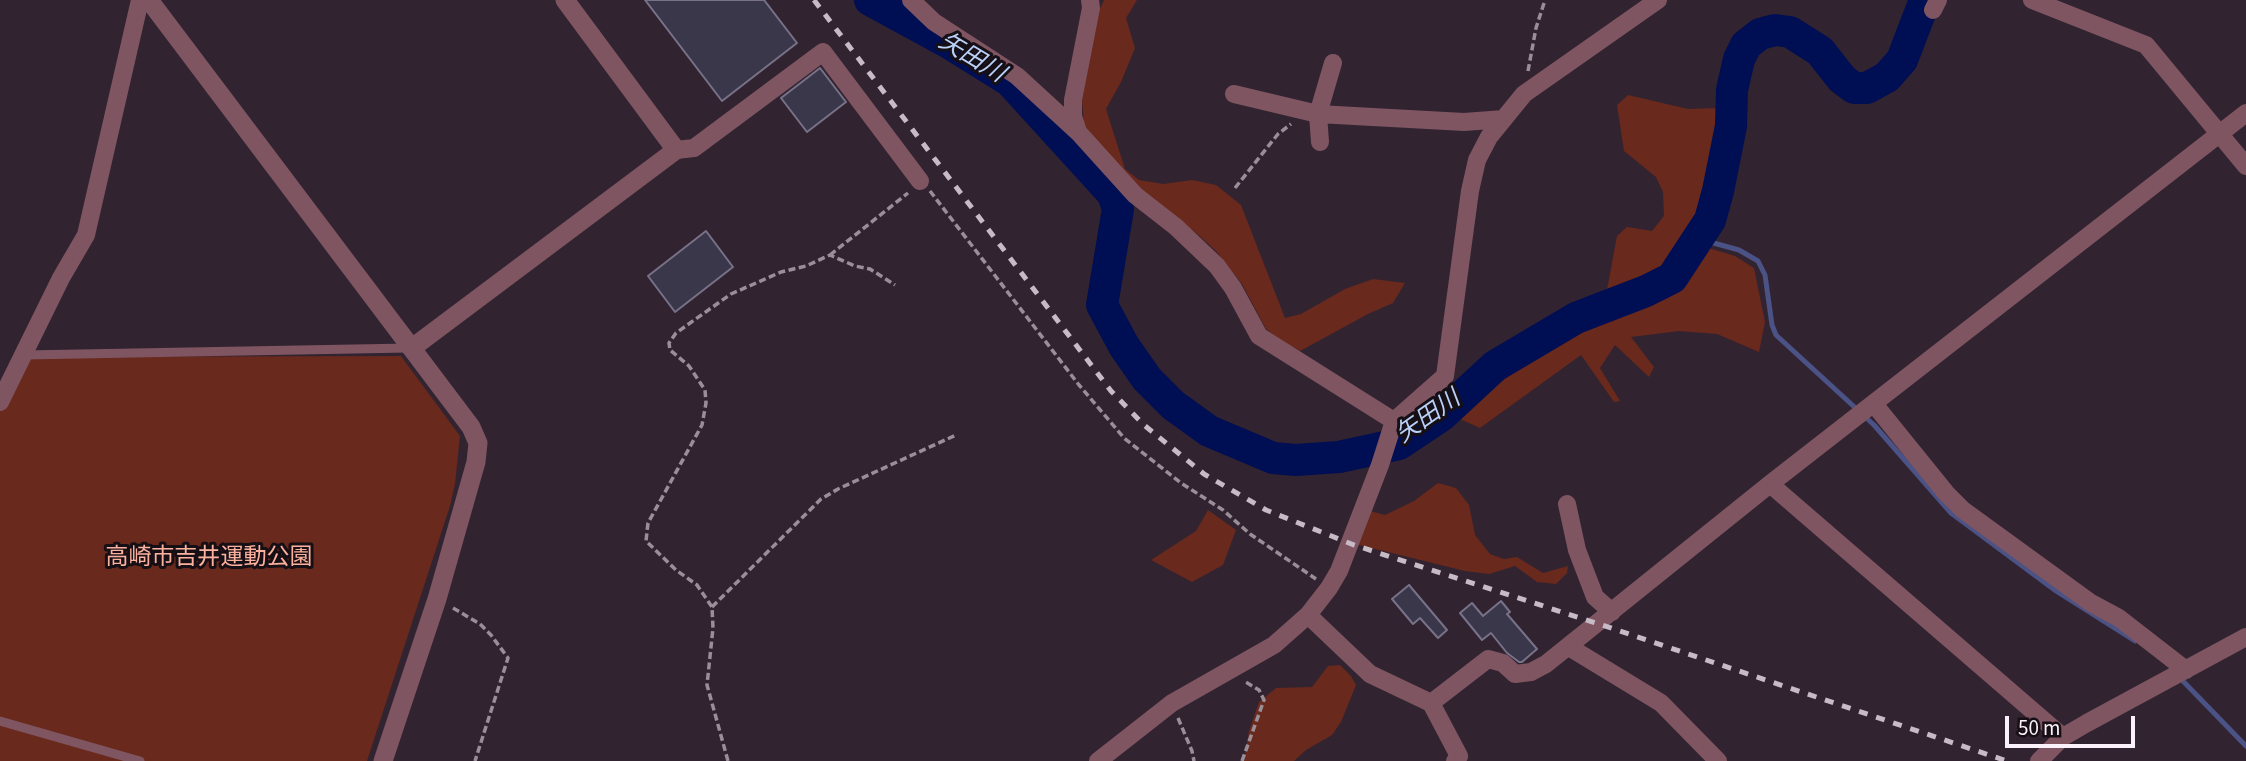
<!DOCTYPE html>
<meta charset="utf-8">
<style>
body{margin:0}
#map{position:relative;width:2246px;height:761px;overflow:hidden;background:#322331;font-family:"Source Sans 3",sans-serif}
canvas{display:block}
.scale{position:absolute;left:2005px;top:716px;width:130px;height:32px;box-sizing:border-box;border:4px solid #fbf1fa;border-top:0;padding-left:9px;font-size:21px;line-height:24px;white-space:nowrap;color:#fbf1fa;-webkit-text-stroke:5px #160f15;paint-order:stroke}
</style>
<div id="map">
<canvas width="2246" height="761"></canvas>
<div class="scale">50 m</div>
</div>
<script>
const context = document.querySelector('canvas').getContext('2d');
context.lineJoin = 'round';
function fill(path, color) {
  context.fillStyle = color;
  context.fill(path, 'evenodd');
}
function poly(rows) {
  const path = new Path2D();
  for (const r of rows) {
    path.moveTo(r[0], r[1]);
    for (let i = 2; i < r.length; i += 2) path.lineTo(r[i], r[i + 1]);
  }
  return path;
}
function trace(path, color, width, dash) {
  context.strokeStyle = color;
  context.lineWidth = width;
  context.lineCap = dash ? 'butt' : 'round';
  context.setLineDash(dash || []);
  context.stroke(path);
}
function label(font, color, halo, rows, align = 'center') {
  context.font = font + ' "Source Sans 3","Noto Sans JP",sans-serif';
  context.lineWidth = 6;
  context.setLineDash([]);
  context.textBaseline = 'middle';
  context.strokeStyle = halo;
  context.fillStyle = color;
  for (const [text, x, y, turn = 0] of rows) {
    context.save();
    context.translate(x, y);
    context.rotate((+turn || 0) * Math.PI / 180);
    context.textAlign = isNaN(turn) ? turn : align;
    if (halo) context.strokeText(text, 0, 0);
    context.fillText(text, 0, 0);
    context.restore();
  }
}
fill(poly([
 [1104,0,1137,0,1126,18,1135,48,1121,82,1106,109,1125,169,1139,180,1163,184,1192,180,1216,185,1241,205,1285,318,1301,314,1345,289,1373,279,1405,283,1393,303,1368,314,1300,351,1280,340,1266,329,1242,284,1216,251,1195,232,1135,190,1096,143,1084,124,1082,100,1098,13],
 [1628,95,1688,109,1722,108,1689,242,1735,256,1754,268,1765,322,1759,352,1717,334,1679,331,1631,337,1654,367,1649,377,1615,345,1600,368,1620,401,1614,402,1581,355,1480,428,1451,415,1496,378,1538,352,1601,322,1617,236,1627,227,1652,231,1664,216,1663,192,1656,177,1624,151,1617,105],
 [401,356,460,436,455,484,450,506,367,761,0,761,0,384,13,357],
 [1438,483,1456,488,1469,505,1475,535,1490,554,1504,559,1517,557,1543,573,1568,566,1567,573,1556,584,1537,582,1515,566,1489,574,1465,571,1355,544,1370,511,1385,515,1414,501],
 [1208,510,1236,530,1223,565,1192,582,1151,560,1196,531],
 [1340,665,1351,676,1356,685,1341,722,1332,735,1306,750,1294,761,1244,761,1249,731,1259,702,1276,688,1312,687,1328,666]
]), '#69291c');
trace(poly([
 [1697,242,1710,242,1739,250,1758,261,1765,275,1772,325,1776,335,1874,425,1951,513,2056,591,2135,641],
 [2180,678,2246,746]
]), '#4b5285', 5);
trace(poly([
 [870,0,949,43,1010,81,1113,194,1118,209,1102,305,1124,346,1147,379,1173,405,1209,431,1273,458,1296,460,1339,457,1399,444,1441,416,1495,366,1576,318,1646,291,1672,278,1710,220,1718,191,1731,126,1732,90,1739,59,1746,45,1760,34,1775,30,1790,32,1820,51,1842,79,1854,88,1867,88,1887,77,1902,60,1925,0]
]), '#000e53', 32);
const building = poly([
 [645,0,764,0,797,43,722,101,645,0],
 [820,68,846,102,807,132,781,98,820,68],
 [706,231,733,267,675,312,648,276,706,231],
 [1409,585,1447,630,1438,638,1420,618,1413,624,1392,599,1409,585],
 [1501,601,1510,612,1507,614,1537,649,1522,662,1519,662,1507,653,1491,633,1482,640,1460,613,1472,603,1483,616,1501,601]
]);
fill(building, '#3b374a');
trace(building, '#777288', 2);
trace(poly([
 [1528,71,1536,28,1545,0],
 [1235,188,1278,134,1291,124],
 [930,191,1079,385,1124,438,1181,483,1223,510,1250,534,1316,579],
 [830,255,908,193],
 [712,607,821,499,838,489,956,435],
 [453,608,480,624,491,635,508,658,475,761],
 [1178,718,1192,751,1194,761],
 [728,761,707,685,713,628,712,607,697,585,676,570,646,541,648,523,702,425,706,403,705,390,689,366,670,350,669,343,676,333,731,294,781,272,806,266,830,255,855,266,870,269,895,285],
 [1242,761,1264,700,1259,690,1244,681]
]), '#9a8e99', 3.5, [7, 3.5]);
trace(poly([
 [24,355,409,348],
 [0,721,140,761]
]), '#7e5561', 9);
trace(poly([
 [911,0,934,22,1017,76,1078,132],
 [1090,0,1091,8,1073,100,1073,116,1078,132,1135,195,1176,227,1217,266,1233,288,1259,336,1394,421],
 [2032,0,2146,45,2246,166],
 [1933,10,1938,0],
 [1234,94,1318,114,1464,122,1504,119],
 [1320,142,1318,114,1333,63],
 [676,150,694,148,823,52,920,181],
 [0,402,61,278,86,235,140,0],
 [1874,404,1946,493,1963,510,2091,603,2119,618,2186,670],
 [1770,484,2063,737],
 [1567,504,1577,550,1595,597,1612,612],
 [1308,615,1370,674,1431,703,1459,756,1455,761],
 [1569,647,1661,703,1718,761],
 [1431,703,1488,659,1503,663,1515,674,1531,672,1546,664,1770,484,2246,113],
 [1098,761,1172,703,1274,645,1308,615,1329,588,1339,571,1380,465,1394,421,1445,376,1470,191,1477,160,1489,137,1524,94,1658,0],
 [2039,761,2063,737,2087,723,2246,637]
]), '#7e5561', 18);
trace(poly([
 [149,0,471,427,478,443,476,462,437,599,383,761],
 [412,348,676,150,565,0]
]), '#7e5561', 19);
trace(poly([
 [814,0,1111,391,1144,425,1204,474,1266,510,1354,545,1599,624,2007,761]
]), '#c7bbc6', 5, [9, 9]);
label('23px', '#fcb09e', '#160f15', [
 ["高崎市吉井運動公園",209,559]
]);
label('italic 24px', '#b9d0f8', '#160f15', [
 ["矢田川",971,59,31],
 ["矢田川",1429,418,-35]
]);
</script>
